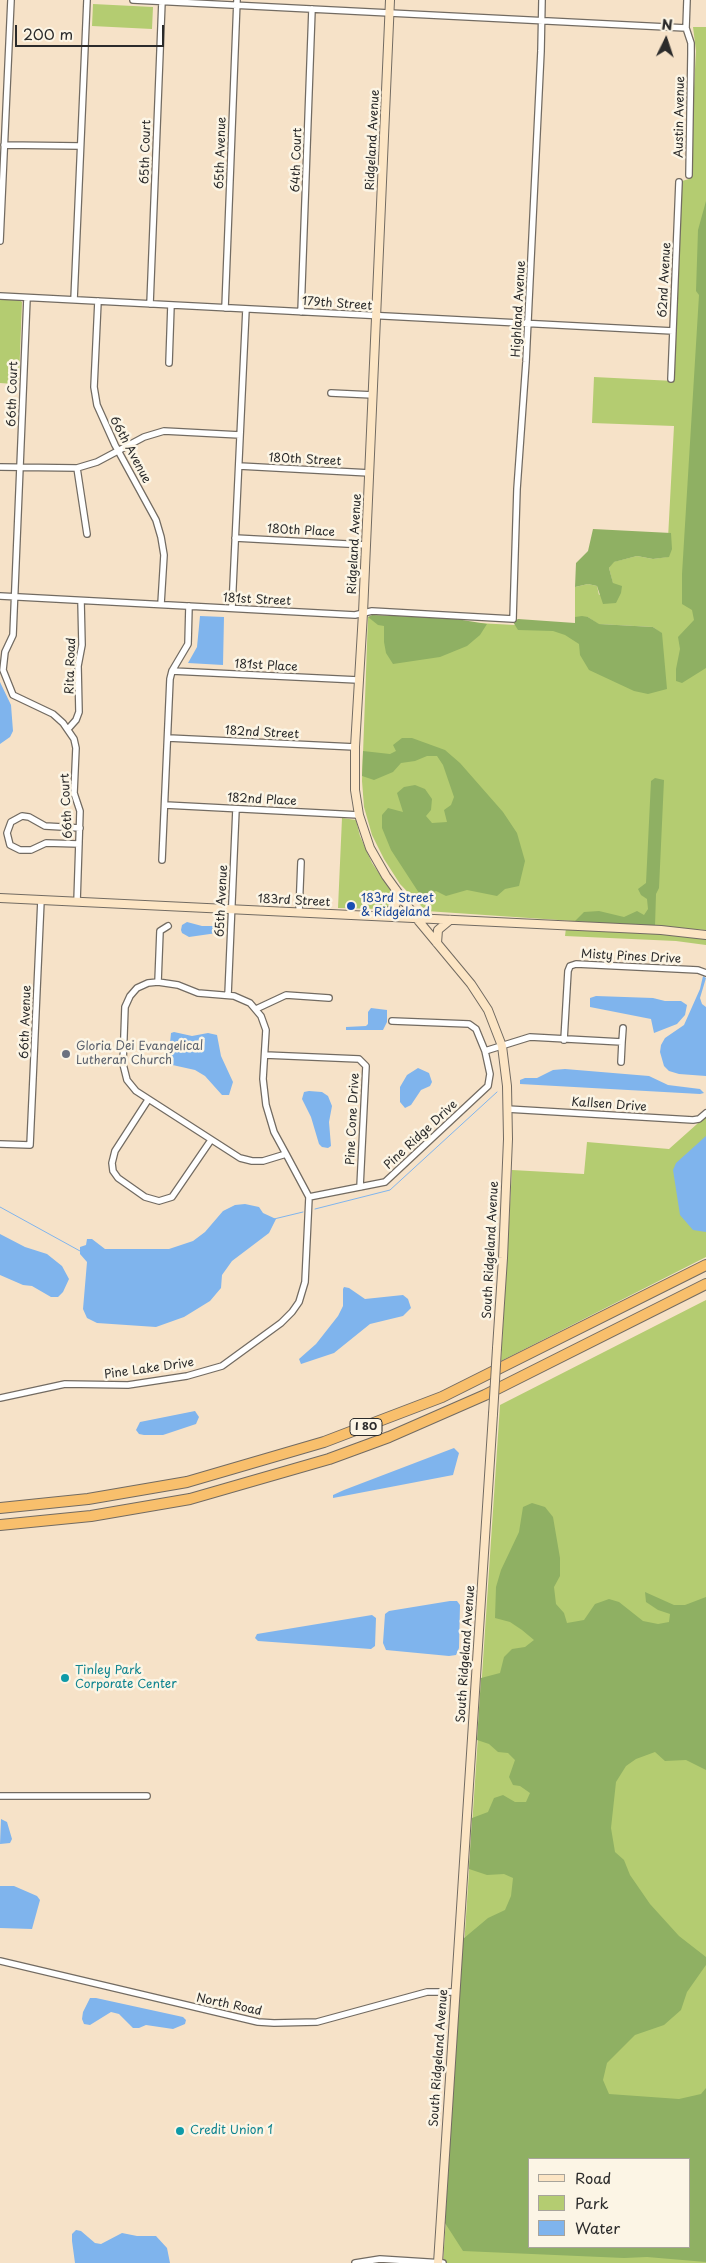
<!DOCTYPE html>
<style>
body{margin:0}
#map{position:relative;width:706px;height:2263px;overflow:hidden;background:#f6e2c8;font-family:"Playpen Sans",sans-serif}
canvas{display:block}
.legend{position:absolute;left:528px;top:2158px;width:162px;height:90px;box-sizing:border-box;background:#fcf5e5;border:1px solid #a8a49b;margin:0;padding:6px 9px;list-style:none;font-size:15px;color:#2b2b2b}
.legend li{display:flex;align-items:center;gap:10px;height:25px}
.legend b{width:25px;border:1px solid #a8a49b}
.north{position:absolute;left:641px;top:15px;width:50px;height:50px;-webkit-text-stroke:4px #fcf5e5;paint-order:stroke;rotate:4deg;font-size:14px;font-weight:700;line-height:20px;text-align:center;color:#2b2b2b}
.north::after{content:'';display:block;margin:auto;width:18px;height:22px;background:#2b2b2b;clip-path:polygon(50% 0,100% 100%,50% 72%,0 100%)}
.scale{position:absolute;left:15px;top:25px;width:149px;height:22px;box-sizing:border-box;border:2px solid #2b2b2b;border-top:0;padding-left:6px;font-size:15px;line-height:18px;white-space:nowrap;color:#2b2b2b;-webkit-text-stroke:4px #fcf5e5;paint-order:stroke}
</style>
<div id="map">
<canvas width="706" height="2263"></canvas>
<ul class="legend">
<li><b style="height:6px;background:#fce5c4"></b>Road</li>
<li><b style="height:14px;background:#b4cc71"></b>Park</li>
<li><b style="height:14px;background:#7fb4ed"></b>Water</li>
</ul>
<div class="north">N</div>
<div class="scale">200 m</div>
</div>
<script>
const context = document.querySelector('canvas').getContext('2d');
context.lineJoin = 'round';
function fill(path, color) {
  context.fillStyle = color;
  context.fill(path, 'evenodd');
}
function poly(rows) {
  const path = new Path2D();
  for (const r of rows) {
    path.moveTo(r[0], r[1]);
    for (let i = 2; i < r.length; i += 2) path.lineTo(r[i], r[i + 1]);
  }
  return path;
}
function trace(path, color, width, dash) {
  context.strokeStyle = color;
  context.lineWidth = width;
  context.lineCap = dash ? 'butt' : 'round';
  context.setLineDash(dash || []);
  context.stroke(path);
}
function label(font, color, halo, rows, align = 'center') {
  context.font = font + ' "Playpen Sans",sans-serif';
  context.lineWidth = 5;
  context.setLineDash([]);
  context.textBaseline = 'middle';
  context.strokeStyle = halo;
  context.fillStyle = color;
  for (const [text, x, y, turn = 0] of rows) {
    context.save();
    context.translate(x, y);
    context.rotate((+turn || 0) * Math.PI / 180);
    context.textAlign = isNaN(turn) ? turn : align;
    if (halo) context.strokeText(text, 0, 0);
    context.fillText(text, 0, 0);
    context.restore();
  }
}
fill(poly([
 [93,4,153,7,152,29,92,26],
 [693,27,706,27,706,930,426,911,400,884,384,859,372,835,364,807,362,781,368,617,661,633,653,627,598,624,588,617,575,617,575,587,588,584,597,586,599,595,613,584,609,568,613,562,637,556,653,559,667,557,674,426,592,423,594,377,674,381,682,181,689,179,696,51],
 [0,298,18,299,22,302,19,379,14,384,0,383],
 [342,818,356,820,360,836,372,863,394,895,394,902,392,907,385,909,338,908],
 [566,928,644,932,706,938,706,945,676,941,565,936],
 [706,1116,706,1257,501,1361,512,1170,584,1174,587,1142,669,1149],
 [706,1300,706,2263,443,2263,500,1405],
 [530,2159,690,2159,690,2247,530,2247]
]), '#b4cc71');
fill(poly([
 [706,201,706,668,682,683,676,681,676,669,680,649,678,637,694,620,692,610,682,604,682,574,699,295,696,291,698,230],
 [593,529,671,533,672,549,669,557,653,559,637,556,614,562,609,568,613,583,622,586,621,593,616,603,603,604,597,586,588,584,575,587,576,563,588,551],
 [372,615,450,618,487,624,480,635,467,646,440,657,393,664,386,653,384,642,384,626,378,625,368,617],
 [582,616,588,617,599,624,653,627,662,633,667,689,648,694,634,691,589,670,580,655,579,644,565,635,553,631,518,630,513,622,518,619,575,623,575,617],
 [402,738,412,738,445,750,460,763,503,812,517,833,525,861,519,886,505,889,497,896,467,890,446,896,436,891,429,894,419,893,391,850,382,828,382,815,388,808,403,812,397,793,404,787,415,785,425,789,432,799,431,810,426,816,432,823,447,822,444,810,451,805,454,797,443,765,437,756,427,756,415,761,401,763,393,772,374,780,362,776,363,751,390,754,396,751,393,745],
 [655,778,664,780,659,888,656,894,655,926,575,921,584,912,599,911,624,917,637,911,644,915,648,909,647,899,641,895,638,889,646,883,651,781],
 [532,1503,545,1507,553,1517,560,1558,560,1576,554,1587,556,1604,564,1613,567,1623,584,1620,595,1604,609,1599,619,1602,643,1621,658,1624,669,1622,670,1614,658,1610,646,1602,645,1592,674,1605,685,1605,706,1597,706,1770,686,1760,665,1761,655,1752,636,1759,626,1766,616,1782,611,1828,615,1852,624,1860,630,1875,650,1904,679,1936,706,1957,706,1965,687,1992,681,2010,664,2025,635,2035,607,2063,603,2080,609,2094,679,2099,701,2094,706,2088,706,2262,647,2257,624,2258,463,2251,445,2223,463,1939,488,1918,505,1910,511,1896,513,1878,504,1874,487,1875,469,1869,472,1818,488,1812,494,1798,503,1795,515,1802,526,1802,530,1793,520,1786,513,1785,509,1777,515,1760,508,1753,498,1752,489,1744,477,1740,481,1678,500,1673,504,1657,512,1649,525,1647,534,1640,522,1630,510,1622,495,1618,496,1587,501,1570,519,1532,523,1507],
 [530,2159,690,2159,690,2247,530,2247]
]), '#8fb063');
fill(poly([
 [200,616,224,617,223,665,188,663,197,647],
 [0,682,11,705,13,731,10,737,0,744],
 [187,922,202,926,215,926,220,930,217,933,189,937,182,933,181,930,182,925],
 [703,976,706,978,700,998,702,1004,706,1007,706,1076,679,1074,669,1071,664,1066,660,1052,661,1045,665,1038,684,1025,700,989],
 [596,996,653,998,665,1001,681,1001,687,1005,685,1015,677,1024,654,1033,651,1019,590,1007,590,998],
 [371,1008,387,1010,387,1022,383,1030,346,1030,346,1027,366,1026,368,1024,368,1012],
 [174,1032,192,1036,208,1033,217,1035,221,1056,233,1082,229,1095,222,1095,205,1076,195,1070,168,1064,171,1033],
 [418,1068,429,1073,432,1082,430,1086,421,1090,411,1105,405,1108,400,1102,400,1087,407,1075],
 [565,1069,649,1076,668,1085,700,1089,704,1093,700,1094,520,1084,520,1080,525,1078,537,1078,553,1070],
 [309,1091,322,1092,328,1096,332,1106,329,1122,331,1146,328,1148,322,1147,319,1144,311,1117,302,1099,304,1092],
 [706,1136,706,1232,693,1230,680,1215,673,1170,676,1163],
 [245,1204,259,1207,263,1213,276,1219,269,1233,232,1261,222,1275,221,1288,210,1301,184,1317,156,1327,97,1323,87,1318,83,1309,87,1262,80,1254,80,1247,86,1245,87,1239,92,1239,105,1249,169,1249,193,1241,205,1232,223,1211,235,1205],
 [0,1234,25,1247,47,1254,62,1266,69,1279,63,1292,58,1297,51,1297,32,1286,23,1285,0,1275],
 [344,1287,349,1288,365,1299,403,1295,408,1299,411,1308,403,1316,370,1324,334,1353,301,1364,299,1359,316,1344,338,1316,343,1306,343,1289],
 [195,1411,199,1417,196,1424,163,1435,144,1435,139,1434,136,1430,140,1422],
 [454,1448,459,1453,453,1475,333,1498,333,1495,344,1490],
 [450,1601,457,1601,460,1605,459,1648,456,1655,449,1656,386,1650,383,1643,385,1614,389,1611],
 [372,1615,376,1618,375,1646,371,1649,258,1641,255,1638,257,1634],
 [1,1819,7,1822,12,1839,10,1843,0,1844],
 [0,1886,14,1886,37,1896,40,1900,32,1929,0,1928],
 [90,1998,96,1998,183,2017,186,2020,185,2024,173,2029,146,2025,139,2028,133,2028,119,2014,111,2012,90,2025,84,2024,82,2019,83,2012],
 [76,2230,81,2231,95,2243,101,2244,122,2233,137,2236,156,2236,167,2248,170,2263,75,2263,72,2241,72,2234]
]), '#7fb4ed');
trace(poly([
 [0,1207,80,1251],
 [315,1209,390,1190,497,1092],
 [274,1219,303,1212]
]), '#7fb4ed', 1);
const street = poly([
 [133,0,686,28],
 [687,0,686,28,691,43,691,54,689,175],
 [4,145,80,146],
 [0,241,11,0],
 [0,296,673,331],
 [27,298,13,635,5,652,3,670,13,695,53,714,63,723,74,739,76,748,74,793,80,811,77,902],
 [74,300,87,0],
 [98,301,94,387,97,405,115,445,156,520,161,537,164,555,161,604],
 [150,304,162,1],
 [225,308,237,0],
 [301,312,312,9],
 [169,363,171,305],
 [671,379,679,182],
 [331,393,373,395],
 [239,466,370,473],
 [0,467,77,468,97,462,144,437,164,431,240,435],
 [77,468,87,534],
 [235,538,366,545],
 [0,596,355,615,372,611,513,619,517,489,526,362,541,51,542,0],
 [232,608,246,309],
 [172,671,358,680],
 [68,729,76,720,79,712,78,666,82,645,81,601],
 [168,738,355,747],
 [165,805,359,815],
 [79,844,46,843,31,850,20,850,10,845,7,833,11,822,22,816,29,817,45,826,80,828],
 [162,860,170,679,172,671,188,644,189,606],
 [299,912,301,862],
 [158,982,160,931,168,926],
 [228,995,236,809],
 [256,1009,286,995,329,998],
 [564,1040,568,971,570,966,576,964,698,970,706,973],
 [622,1042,623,1028],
 [485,1051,530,1037,622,1042,621,1062],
 [265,1055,359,1059,366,1066,360,1187],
 [148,1100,115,1151,112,1163,113,1171,118,1178,145,1197,159,1201,172,1197,211,1140],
 [507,1109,693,1120,699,1119,706,1113],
 [0,1144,30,1145,41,900],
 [309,1197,385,1182,488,1086,490,1074,485,1051,476,1029,469,1024,392,1021],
 [0,1398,65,1384,128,1385,187,1376,222,1366,281,1323,292,1312,299,1302,305,1282,309,1197,286,1154,274,1132,266,1105,263,1079,266,1030,261,1016,250,1003,234,996,198,993,178,985,158,982,148,983,137,988,130,996,125,1007,123,1064,127,1080,136,1091,240,1158,252,1161,263,1161,286,1154],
 [0,1796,147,1796],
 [0,1961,258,2022,274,2023,317,2022,427,1992,454,1992],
 [355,2263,380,2259,443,2263]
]);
const secondary = poly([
 [390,0,363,613,355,747,355,790,359,815,370,848,386,876,417,919,471,984,488,1010,502,1046,507,1086,508,1139,503,1258,497,1348],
 [0,898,661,930,706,935],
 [382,916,394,908,397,901,396,890],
 [437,943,438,930,450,920],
 [438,2263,493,1414]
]);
const highway = poly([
 [0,1508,88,1499,187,1482,324,1442,442,1397,706,1265],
 [0,1525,91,1516,190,1499,329,1459,389,1437,485,1395,706,1284]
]);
trace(street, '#726b62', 8);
trace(secondary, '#726b62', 10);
trace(highway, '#726b62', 12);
trace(street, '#fff', 5.5);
trace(secondary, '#fce5c4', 8);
trace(highway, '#f8bf6c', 10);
const secondaryBridge = poly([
 [493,1414,497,1348]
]);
trace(secondaryBridge, '#726b62', 10, []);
trace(secondaryBridge, '#fce5c4', 8);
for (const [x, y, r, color] of [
 [351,906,5,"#1a4fb4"],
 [66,1054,5,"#6b7280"],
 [65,1678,5,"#0f9aa8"],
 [180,2131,5,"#0f9aa8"]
]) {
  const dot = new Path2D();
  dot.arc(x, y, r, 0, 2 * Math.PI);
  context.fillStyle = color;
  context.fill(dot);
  trace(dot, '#fcf5e5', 2);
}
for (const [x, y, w] of [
 [366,1427,32]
]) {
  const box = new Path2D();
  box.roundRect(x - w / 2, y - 8.5, w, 17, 4);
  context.fillStyle = '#fcf5e5';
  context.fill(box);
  trace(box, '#2b2b2b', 1);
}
label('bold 11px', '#2b2b2b', null, [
 ["I 80",366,1427]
]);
label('12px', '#2b2b2b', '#fcf5e5', [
 ["Austin Avenue",680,117,-89],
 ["Ridgeland Avenue",373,140,-87],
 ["65th Court",146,152,-88],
 ["65th Avenue",221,153,-88],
 ["64th Court",297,160,-88],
 ["62nd Avenue",665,280,-87],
 ["179th Street",337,304,4],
 ["Highland Avenue",519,309,-87],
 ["66th Court",13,394,-88],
 ["66th Avenue",130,450,62],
 ["180th Street",305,460,3],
 ["180th Place",301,531,3],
 ["Ridgeland Avenue",355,544,-87],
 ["181st Street",257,600,3],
 ["Rita Road",71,666,-88],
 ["181st Place",266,666,3],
 ["182nd Street",262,733,3],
 ["182nd Place",262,800,3],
 ["66th Court",67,806,-93],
 ["65th Avenue",222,901,-87],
 ["183rd Street",294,901,3],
 ["Misty Pines Drive",631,957,3],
 ["66th Avenue",26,1022,-88],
 ["Kallsen Drive",609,1105,4],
 ["Pine Cone Drive",353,1119,-87],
 ["Pine Ridge Drive",421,1135,-43],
 ["South Ridgeland Avenue",491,1250,-87],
 ["Pine Lake Drive",149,1369,-8],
 ["South Ridgeland Avenue",466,1654,-86],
 ["North Road",229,2005,12],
 ["South Ridgeland Avenue",439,2058,-86]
]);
label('12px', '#164399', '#fcf5e5', [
 ["183rd Street",361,899],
 ["& Ridgeland",361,913]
], 'left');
label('12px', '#5b616d', '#fcf5e5', [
 ["Gloria Dei Evangelical",76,1047],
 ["Lutheran Church",76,1061]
], 'left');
label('12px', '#0d838f', '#fcf5e5', [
 ["Tinley Park",75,1671],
 ["Corporate Center",75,1685],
 ["Credit Union 1",190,2131]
], 'left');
</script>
